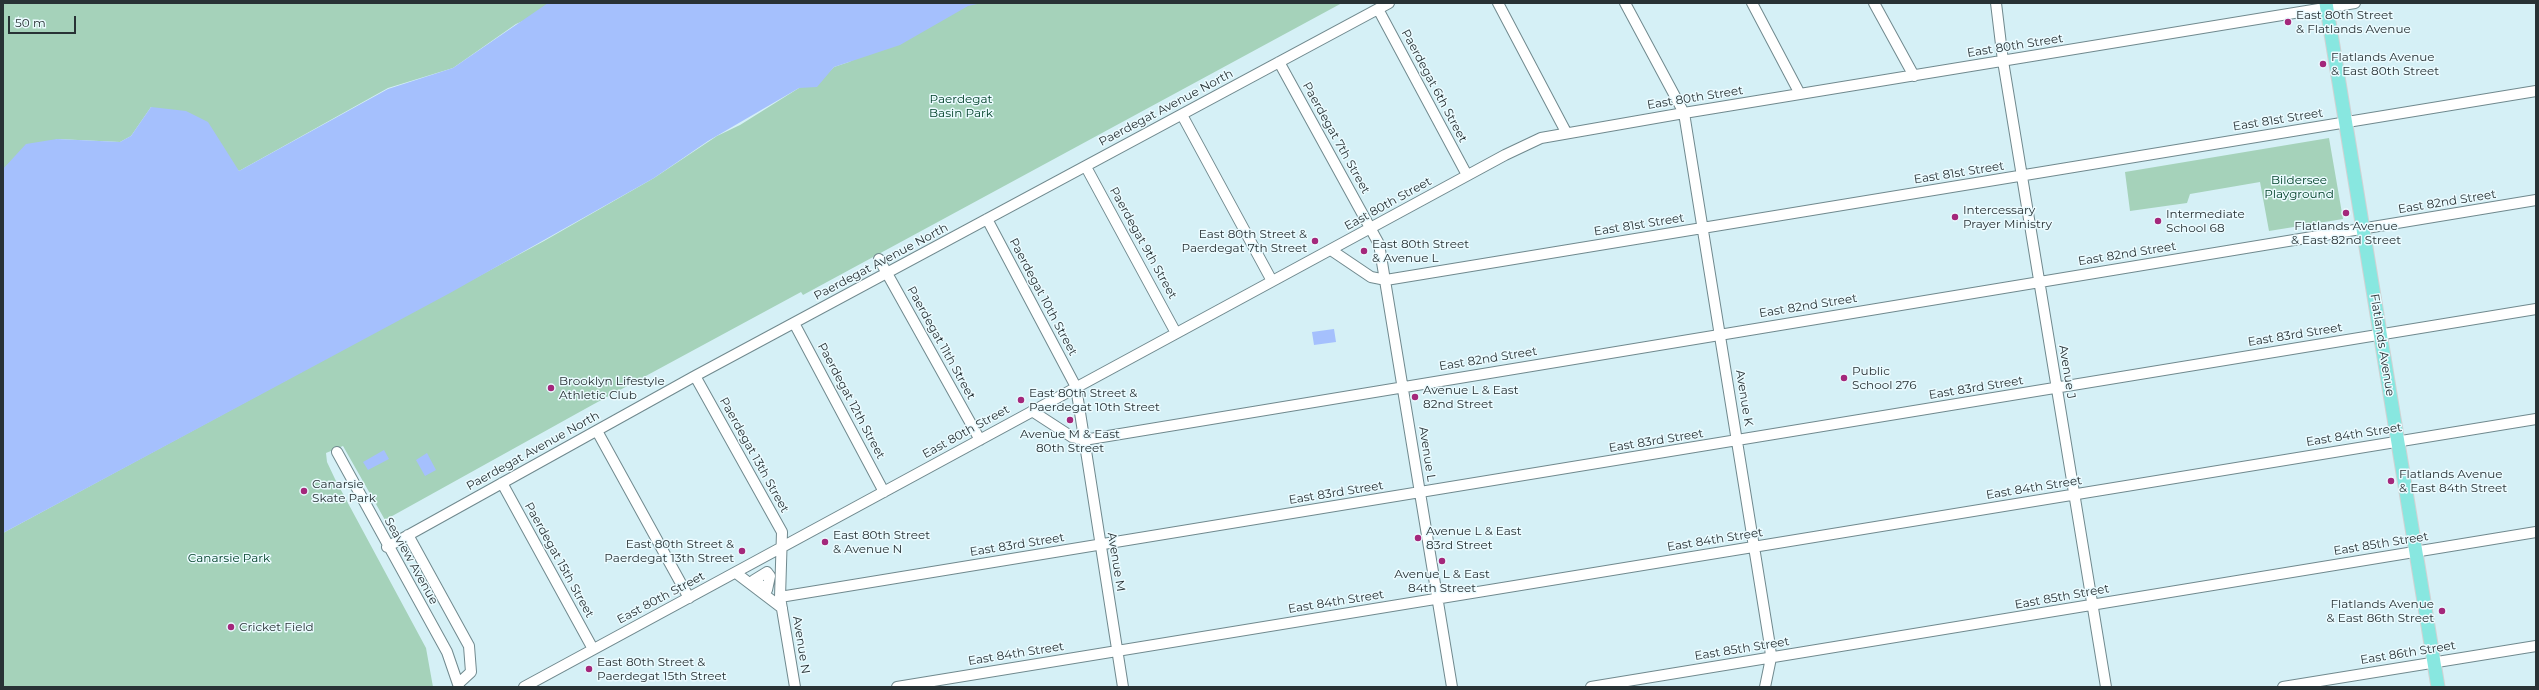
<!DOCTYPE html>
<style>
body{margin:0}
#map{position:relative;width:2539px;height:690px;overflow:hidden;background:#d5f0f6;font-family:Montserrat,sans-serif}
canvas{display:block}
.frame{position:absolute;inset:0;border:4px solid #283235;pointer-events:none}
.scale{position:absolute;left:8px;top:16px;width:68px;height:18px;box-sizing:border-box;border:2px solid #283235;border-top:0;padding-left:5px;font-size:12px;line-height:14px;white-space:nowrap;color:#283235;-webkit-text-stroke:3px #ebfbff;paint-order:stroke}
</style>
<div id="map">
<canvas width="2539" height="690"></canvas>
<div class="frame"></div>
<div class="scale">50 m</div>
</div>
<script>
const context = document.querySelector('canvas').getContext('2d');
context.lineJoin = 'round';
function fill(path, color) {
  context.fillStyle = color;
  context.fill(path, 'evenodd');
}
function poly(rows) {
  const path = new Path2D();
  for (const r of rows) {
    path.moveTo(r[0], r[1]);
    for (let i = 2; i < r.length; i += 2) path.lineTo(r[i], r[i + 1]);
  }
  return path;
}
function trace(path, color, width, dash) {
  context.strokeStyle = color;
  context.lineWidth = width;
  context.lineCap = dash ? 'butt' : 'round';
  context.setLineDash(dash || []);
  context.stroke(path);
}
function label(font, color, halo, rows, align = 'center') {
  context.font = font + ' Montserrat,sans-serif';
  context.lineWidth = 3;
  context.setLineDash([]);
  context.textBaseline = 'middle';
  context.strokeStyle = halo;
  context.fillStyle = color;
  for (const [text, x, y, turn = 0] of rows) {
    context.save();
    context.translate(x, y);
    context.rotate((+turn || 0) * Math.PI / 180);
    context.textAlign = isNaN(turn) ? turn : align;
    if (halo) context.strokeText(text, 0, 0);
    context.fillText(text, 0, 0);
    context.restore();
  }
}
fill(poly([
 [3,3,566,3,516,24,453,68,388,88,239,171,151,107,131,136,120,142,57,139,3,169],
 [959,3,1342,3,803,295,801,292,594,404,385,520,343,446,326,453,327,462,335,479,426,648,433,687,3,687,3,533,544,241,654,178,717,136,740,125,799,88,827,74,834,67,849,62],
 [2329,138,2343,219,2269,231,2260,182,2190,194,2187,203,2130,211,2125,172]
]), '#a5d2ba');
fill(poly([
 [548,3,982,3,968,6,900,45,834,67,817,87,799,88,708,141,654,178,450,293,3,533,3,169,26,144,57,139,120,142,131,136,151,107,186,111,208,122,239,171,388,89,453,68],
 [1334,329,1336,342,1314,345,1312,332],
 [384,450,389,459,368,470,363,462],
 [427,453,436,470,425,476,416,460]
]), '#a5c0fd');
const minor = poly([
 [1498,3,1566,132],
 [1625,3,1684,113,1770,646,1771,658,1765,687],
 [1752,3,1800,94],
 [1874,3,1914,76],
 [1996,3,2003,61,2106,687],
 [1378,9,1467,175],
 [1279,62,1379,244,1452,687],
 [1182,115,1272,281],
 [1086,167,1176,333],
 [987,219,1076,387,1123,687],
 [1331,250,1371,277,1386,280,2536,91],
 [879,259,980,440],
 [794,323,884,492],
 [695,376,782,532,780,597,795,687],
 [1032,411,1072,437,1084,440,2536,200],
 [597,431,689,598],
 [337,452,447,652,459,687],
 [502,483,593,649],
 [408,535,469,646,471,672,458,684],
 [387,547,695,376,1389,3],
 [767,572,770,576,767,590,754,580,767,572],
 [736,573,782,608],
 [780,597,2536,309],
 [524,687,1505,155,1541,138,1684,113,2355,3],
 [897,687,2536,419],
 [1591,687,2536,532],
 [2283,687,2536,646]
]);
const major = poly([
 [2326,3,2438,687]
]);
trace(minor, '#70898e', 12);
trace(major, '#d0d2d3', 15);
trace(minor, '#fff', 10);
trace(major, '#88e7e0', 13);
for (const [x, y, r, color] of [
 [2288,22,4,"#a4277b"],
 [2323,64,4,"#a4277b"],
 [2346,213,4,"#a4277b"],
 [1955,217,4,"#a4277b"],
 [2158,221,4,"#a4277b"],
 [1315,241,4,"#a4277b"],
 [1364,251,4,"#a4277b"],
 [1844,378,4,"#a4277b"],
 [551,388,4,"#a4277b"],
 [1415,397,4,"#a4277b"],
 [1021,400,4,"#a4277b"],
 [1070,420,4,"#a4277b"],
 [2391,481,4,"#a4277b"],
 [304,491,4,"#a4277b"],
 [1418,538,4,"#a4277b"],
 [825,542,4,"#a4277b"],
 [742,551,4,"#a4277b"],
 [1442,561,4,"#a4277b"],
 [2442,611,4,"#a4277b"],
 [231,627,4,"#a4277b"],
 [589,669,4,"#a4277b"]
]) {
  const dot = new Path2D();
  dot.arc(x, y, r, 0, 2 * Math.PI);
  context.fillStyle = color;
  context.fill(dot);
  trace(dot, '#ebfbff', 1.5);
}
label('12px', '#283235', '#ebfbff', [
 ["East 80th Street",2296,15],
 ["& Flatlands Avenue",2296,29],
 ["Flatlands Avenue",2331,57],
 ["& East 80th Street",2331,71],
 ["Intercessary",1963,210],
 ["Prayer Ministry",1963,224],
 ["Intermediate",2166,214],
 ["School 68",2166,228],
 ["Flatlands Avenue",2346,226,"center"],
 ["& East 82nd Street",2346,240,"center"],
 ["East 80th Street &",1307,234,"right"],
 ["Paerdegat 7th Street",1307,248,"right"],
 ["East 80th Street",1372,244],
 ["& Avenue L",1372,258],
 ["Public",1852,371],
 ["School 276",1852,385],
 ["Brooklyn Lifestyle",559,381],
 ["Athletic Club",559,395],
 ["Avenue L & East",1423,390],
 ["82nd Street",1423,404],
 ["East 80th Street &",1029,393],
 ["Paerdegat 10th Street",1029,407],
 ["Avenue M & East",1070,434,"center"],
 ["80th Street",1070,448,"center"],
 ["Flatlands Avenue",2399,474],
 ["& East 84th Street",2399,488],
 ["Canarsie",312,484],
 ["Skate Park",312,498],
 ["Avenue L & East",1426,531],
 ["83rd Street",1426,545],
 ["East 80th Street",833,535],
 ["& Avenue N",833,549],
 ["East 80th Street &",734,544,"right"],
 ["Paerdegat 13th Street",734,558,"right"],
 ["Avenue L & East",1442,574,"center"],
 ["84th Street",1442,588,"center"],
 ["Flatlands Avenue",2434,604,"right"],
 ["& East 86th Street",2434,618,"right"],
 ["Cricket Field",239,627],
 ["East 80th Street &",597,662],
 ["Paerdegat 15th Street",597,676]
], 'left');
label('12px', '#283235', '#ebfbff', [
 ["East 80th Street",2015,46,-9],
 ["Paerdegat 6th Street",1434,86,62],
 ["East 80th Street",1695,98,-9],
 ["Paerdegat Avenue North",1166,108,-28],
 ["East 81st Street",2278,120,-9],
 ["Paerdegat 7th Street",1336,138,61],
 ["East 81st Street",1959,173,-9],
 ["East 82nd Street",2447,202,-9],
 ["East 80th Street",1388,204,-29],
 ["East 81st Street",1639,225,-9],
 ["Paerdegat 9th Street",1143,243,61],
 ["East 82nd Street",2127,254,-9],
 ["Paerdegat Avenue North",881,262,-28],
 ["Paerdegat 10th Street",1043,297,62],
 ["East 82nd Street",1808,306,-9],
 ["East 83rd Street",2295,335,-9],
 ["Paerdegat 11th Street",941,343,61],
 ["Flatlands Avenue",2382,345,81],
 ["East 82nd Street",1488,359,-9],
 ["Avenue J",2067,372,81],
 ["East 83rd Street",1976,388,-9],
 ["Avenue K",1744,398,81],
 ["Paerdegat 12th Street",851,401,62],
 ["East 80th Street",966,432,-29],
 ["East 84th Street",2354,435,-9],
 ["East 83rd Street",1656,441,-9],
 ["Paerdegat Avenue North",533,451,-29],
 ["Avenue L",1427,454,81],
 ["Paerdegat 13th Street",754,455,61],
 ["East 84th Street",2034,488,-9],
 ["East 83rd Street",1336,493,-9],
 ["East 84th Street",1715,540,-9],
 ["East 85th Street",2381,544,-9],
 ["East 83rd Street",1017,545,-9],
 ["Paerdegat 15th Street",559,560,61],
 ["Seaview Avenue",411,561,61],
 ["Avenue M",1116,562,81],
 ["East 85th Street",2062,597,-10],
 ["East 80th Street",661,598,-28],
 ["East 84th Street",1336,602,-9],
 ["Avenue N",801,645,81],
 ["East 85th Street",1742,649,-9],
 ["East 86th Street",2408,653,-9],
 ["East 84th Street",1016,654,-9]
]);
label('12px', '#004028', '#ebfbff', [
 ["Paerdegat",961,99],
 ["Basin Park",961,113],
 ["Bildersee",2299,180],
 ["Playground",2299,194],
 ["Canarsie Park",229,558]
]);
</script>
